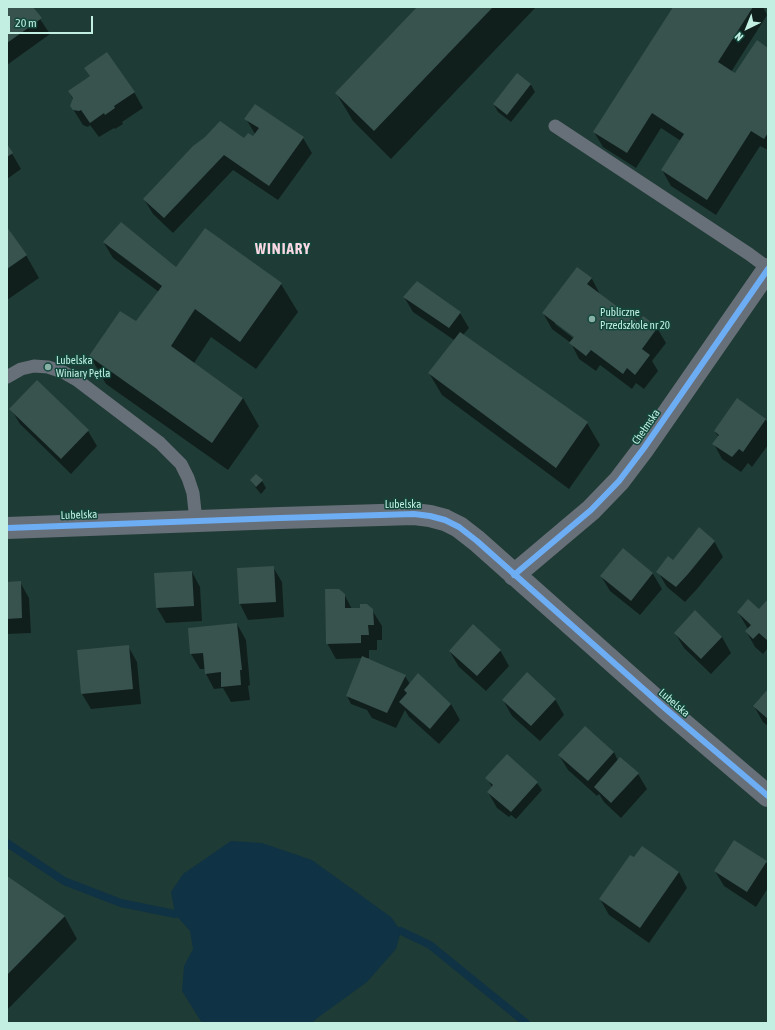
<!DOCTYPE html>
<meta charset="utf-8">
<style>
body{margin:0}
#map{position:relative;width:775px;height:1030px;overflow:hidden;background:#1f3b35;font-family:"Asap Condensed",sans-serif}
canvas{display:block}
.frame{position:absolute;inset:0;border:8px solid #c2efe2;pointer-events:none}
.north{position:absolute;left:727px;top:8px;width:40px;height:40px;-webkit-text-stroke:3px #12483c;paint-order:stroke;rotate:223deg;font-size:11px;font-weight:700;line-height:16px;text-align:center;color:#c2efe2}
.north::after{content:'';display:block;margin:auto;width:14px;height:18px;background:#c2efe2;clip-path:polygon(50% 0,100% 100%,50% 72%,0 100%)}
.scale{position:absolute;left:8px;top:16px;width:85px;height:18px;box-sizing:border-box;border:2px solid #c2efe2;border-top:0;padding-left:5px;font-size:12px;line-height:14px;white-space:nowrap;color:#c2efe2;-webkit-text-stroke:3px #12483c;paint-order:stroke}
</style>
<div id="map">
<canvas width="775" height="1030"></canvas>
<div class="frame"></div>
<div class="north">N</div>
<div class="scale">20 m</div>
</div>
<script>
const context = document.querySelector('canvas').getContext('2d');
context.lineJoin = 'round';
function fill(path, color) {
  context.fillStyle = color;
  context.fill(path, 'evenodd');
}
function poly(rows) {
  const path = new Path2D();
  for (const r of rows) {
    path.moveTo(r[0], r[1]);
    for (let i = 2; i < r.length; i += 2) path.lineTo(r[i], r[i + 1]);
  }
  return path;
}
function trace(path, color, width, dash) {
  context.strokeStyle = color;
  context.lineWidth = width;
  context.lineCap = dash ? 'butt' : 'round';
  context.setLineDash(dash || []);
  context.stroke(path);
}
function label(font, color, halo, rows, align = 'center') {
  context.font = font + ' "Asap Condensed",sans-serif';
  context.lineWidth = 3;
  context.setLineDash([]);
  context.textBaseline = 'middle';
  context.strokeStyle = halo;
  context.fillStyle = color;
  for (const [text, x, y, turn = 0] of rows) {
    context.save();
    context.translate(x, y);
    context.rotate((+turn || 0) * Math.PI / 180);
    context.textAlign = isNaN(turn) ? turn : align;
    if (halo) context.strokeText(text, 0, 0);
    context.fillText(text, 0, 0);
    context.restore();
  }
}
fill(poly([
 [231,841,262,843,312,860,391,917,401,931,396,949,367,982,316,1019,312,1023,202,1023,182,991,184,966,193,949,190,931,175,914,171,892,183,874]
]), '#0f3244');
fill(poly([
 [11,7,32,7,50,34,7,65,7,10],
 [419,7,536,7,391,159,353,121,336,93],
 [675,7,763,7,767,15,731,72,735,75,768,49,768,150,760,146,716,215,671,186,662,170,681,141,661,128,636,168,603,147,594,132],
 [85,68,134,92,143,108,122,122,123,124,115,129,114,128,99,137,90,125,88,127,83,125,71,106,73,99,69,92,91,77],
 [517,74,531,85,535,92,511,122,498,112,494,105],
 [246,119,303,138,312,153,278,200,233,170,173,233,153,214,144,199,244,140,254,137,255,134],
 [7,145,21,169,7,179],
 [7,229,26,255,39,278,7,300],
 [205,230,281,284,298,312,256,369,211,337,194,363,243,398,259,426,228,470,106,384,90,356,136,323,159,292,113,258,104,243,177,268],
 [578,268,592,279,600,294,600,295,638,324,657,328,666,343,652,361,658,371,644,389,636,383,632,389,600,365,596,371,579,359,571,343,552,329,543,313],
 [555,321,579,339,577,341,555,324],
 [404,297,460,313,469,328,463,335,587,423,600,445,569,489,442,395,429,373,454,340,413,312],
 [737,400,766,420,768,424,768,445,752,467,748,463,741,472,722,459,714,444,719,437,715,432],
 [11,409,88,431,97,446,71,474,20,424],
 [251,481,262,481,266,488,261,494,256,488],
 [714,541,723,557,697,589,685,602,667,587,658,572,673,561],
 [623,549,653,574,662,589,640,615,610,591,601,576],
 [273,567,282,582,284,617,248,620,240,604,238,569],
 [192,572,200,587,202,621,166,623,157,608],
 [20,582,29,598,31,633,7,634,7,583],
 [344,594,352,609,372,610,382,626,382,640,377,640,377,650,369,650,369,658,364,658,405,676,410,684,451,704,460,720,439,744,409,717,405,710,396,728,372,718,367,710,351,704,347,696,362,658,336,659,327,643],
 [768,600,768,648,763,654,755,647,746,631,748,629,738,612,759,610],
 [237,624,246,640,250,685,248,686,250,700,231,702,223,688,214,689,206,674,205,669,200,669,191,654],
 [675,633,722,637,731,653,711,674,684,648],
 [128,646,137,662,141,704,91,709,82,694],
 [500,650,509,666,486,691,459,667,450,652],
 [768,690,768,726,763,722,754,706],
 [555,699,564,715,540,741,512,716,503,700],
 [614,752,618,761,638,774,647,789,621,818,604,802,599,794,597,796,568,770,559,755],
 [487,778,537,783,542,790,516,819,511,815,509,817,497,808,488,792,492,787],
 [766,862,768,865,768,888,756,907,724,886,715,871],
 [679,872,687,888,649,943,609,915,600,899],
 [7,877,65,917,77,939,7,1010]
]), '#0007');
trace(poly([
 [7,843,64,881,121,903,175,914],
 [401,931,430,945,526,1023]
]), '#0f3244', 8);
fill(poly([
 [9,7,33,7,42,18,7,43,7,9],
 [417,7,493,7,374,131,335,93],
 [673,7,753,7,718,62,735,73,757,40,768,48,768,133,764,139,751,131,707,200,661,170,684,134,652,113,627,153,593,132],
 [107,52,135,92,114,106,115,108,105,115,104,113,90,123,81,110,79,111,73,110,70,106,73,98,68,91,90,76,84,68],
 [517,73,531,84,507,115,493,104],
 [255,104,304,137,269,186,224,155,164,218,143,199,193,146,205,137,220,121,244,138,248,133,253,136,259,128,244,119],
 [7,144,13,153,7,157],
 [121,222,176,267,205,228,282,283,240,342,195,309,171,346,243,398,212,443,89,356,120,311,136,321,162,286,103,242],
 [7,227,27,255,7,269],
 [577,267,592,278,587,284,638,322,643,316,658,327,642,349,650,355,635,375,627,368,623,374,591,350,586,356,569,343,574,337,542,313],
 [417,281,461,312,449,328,403,297],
 [460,332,588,422,556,468,428,373],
 [37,380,89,430,61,459,9,409],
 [737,398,766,419,743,452,739,449,732,457,712,444,719,435,714,431],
 [256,474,263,480,256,487,250,480],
 [699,527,715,541,688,574,676,587,656,572,668,556,673,560],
 [623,548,653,573,631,601,600,576],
 [274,566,276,602,239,604,237,568],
 [192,571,194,606,156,608,154,573],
 [21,581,22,618,7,619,7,582],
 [325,589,339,589,345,594,345,608,360,608,360,604,367,604,373,609,374,625,368,625,369,635,361,635,361,643,326,644],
 [748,599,759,609,768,599,768,641,759,633,753,639,745,631,751,625,737,612],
 [695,610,722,637,701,659,674,633],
 [237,623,242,670,240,670,241,685,221,687,221,672,205,674,203,653,190,654,188,628],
 [473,624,501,650,477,676,449,651],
 [129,645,133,689,81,694,77,650],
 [362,656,406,675,387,713,346,696],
 [527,672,556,699,531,726,502,700],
 [418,673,451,704,430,729,399,702,407,693,404,690],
 [768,689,768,719,753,706],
 [585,726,614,752,588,781,558,755],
 [507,754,538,782,511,812,487,792,493,785,485,778],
 [620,757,639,773,611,803,594,787],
 [734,840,767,861,747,892,714,871],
 [642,846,679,872,640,928,599,899,630,855,634,857],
 [7,876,65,916,7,975]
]), '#38524e');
trace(poly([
 [555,126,749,254,768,268],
 [7,377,21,369,34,366,48,367,63,372,77,380,160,443,181,464,188,478,193,493,196,521]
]), '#676f79', 13);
trace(poly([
 [7,528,280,518,414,514,430,516,445,520,459,527,477,541,667,710,768,796],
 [514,575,591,510,619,481,644,448,768,269]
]), '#676f79', 22);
trace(poly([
 [7,528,280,518,414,514,430,516,445,520,459,527,477,541,667,710,768,796],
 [514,575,591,510,619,481,644,448,768,269]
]), '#6dadf4', 6);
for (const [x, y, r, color] of [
 [592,319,4,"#89b0a5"],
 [48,367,4,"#89b0a5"]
]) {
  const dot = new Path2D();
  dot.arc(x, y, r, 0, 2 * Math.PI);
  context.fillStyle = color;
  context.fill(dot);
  trace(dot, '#12483c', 1.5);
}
label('11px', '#c2efe2', '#12483c', [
 ["Publiczne",600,313],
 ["Przedszkole nr 20",600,326],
 ["Lubelska",56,361],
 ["Winiary Pętla",56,374]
], 'left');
label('11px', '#c2efe2', '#12483c', [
 ["Chełmska",646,427,-55],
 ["Lubelska",403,505],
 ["Lubelska",79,515,-2],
 ["Lubelska",674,703,41]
]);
context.letterSpacing = '1px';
label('bold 15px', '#f9d8e3', '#12483c', [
 ["WINIARY",283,249]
]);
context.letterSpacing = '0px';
</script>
